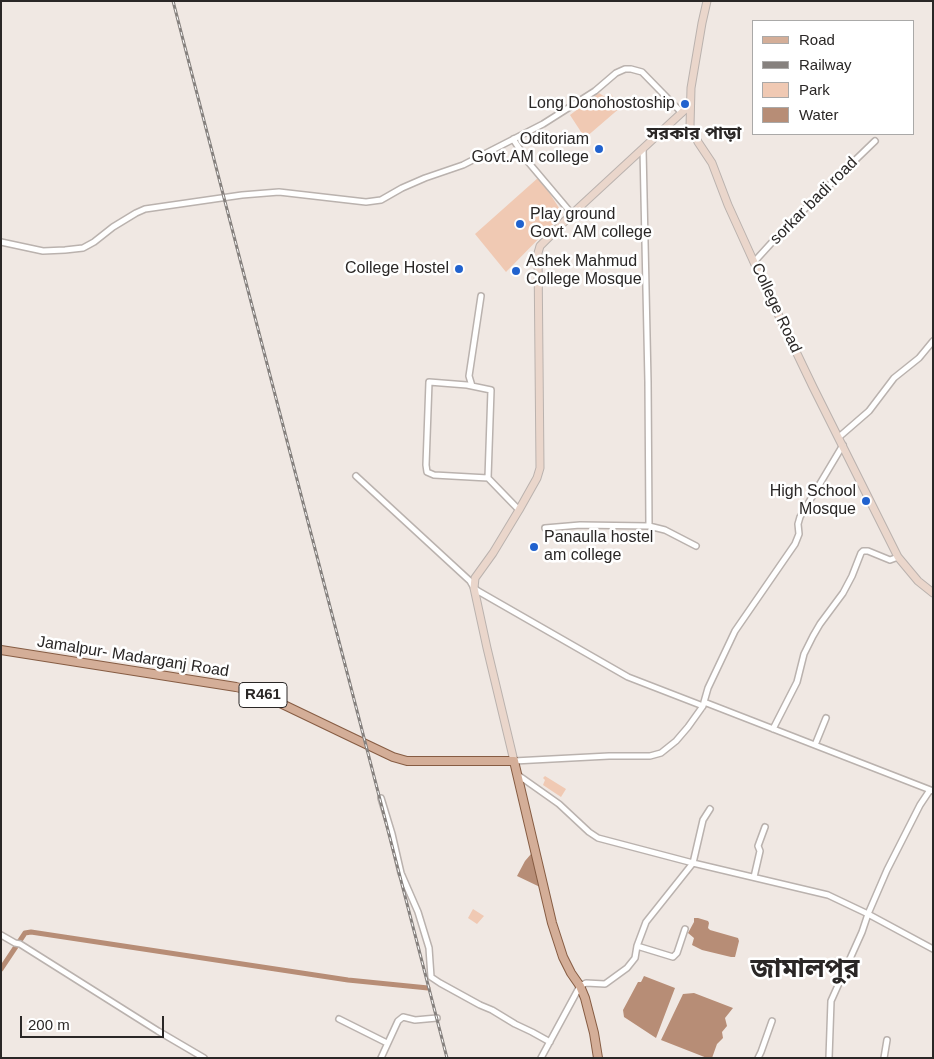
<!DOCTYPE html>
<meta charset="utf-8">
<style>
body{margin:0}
#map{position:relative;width:934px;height:1059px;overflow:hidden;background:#f0e8e3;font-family:Helvetica,sans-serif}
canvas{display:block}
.frame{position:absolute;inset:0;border:2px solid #2a2726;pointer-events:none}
.legend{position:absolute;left:752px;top:20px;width:162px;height:115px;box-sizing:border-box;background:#fff;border:1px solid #aaa9a8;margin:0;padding:6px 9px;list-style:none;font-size:15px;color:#2a2726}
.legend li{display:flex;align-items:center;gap:10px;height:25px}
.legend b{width:25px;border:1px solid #aaa9a8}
.scale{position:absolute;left:20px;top:1016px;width:144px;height:22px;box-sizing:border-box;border:2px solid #2a2726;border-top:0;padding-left:6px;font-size:15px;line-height:18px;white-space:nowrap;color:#2a2726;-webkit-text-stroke:4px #fff;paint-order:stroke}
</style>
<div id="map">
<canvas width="934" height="1059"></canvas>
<div class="frame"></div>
<ul class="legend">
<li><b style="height:6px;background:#d4ae98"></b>Road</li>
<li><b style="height:6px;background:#86817e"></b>Railway</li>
<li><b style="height:14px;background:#f0c9b3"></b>Park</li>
<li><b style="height:14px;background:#b78d76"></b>Water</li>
</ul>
<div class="scale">200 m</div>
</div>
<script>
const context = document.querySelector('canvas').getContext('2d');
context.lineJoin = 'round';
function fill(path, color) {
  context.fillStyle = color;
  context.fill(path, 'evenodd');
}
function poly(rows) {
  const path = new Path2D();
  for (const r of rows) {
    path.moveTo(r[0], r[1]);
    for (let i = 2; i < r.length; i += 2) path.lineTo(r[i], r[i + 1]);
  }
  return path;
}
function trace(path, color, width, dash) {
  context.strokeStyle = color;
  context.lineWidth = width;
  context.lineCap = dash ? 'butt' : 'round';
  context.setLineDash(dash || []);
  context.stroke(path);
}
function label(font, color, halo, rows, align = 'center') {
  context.font = font + ' Helvetica,"Noto Sans Bengali",sans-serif';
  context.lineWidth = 5;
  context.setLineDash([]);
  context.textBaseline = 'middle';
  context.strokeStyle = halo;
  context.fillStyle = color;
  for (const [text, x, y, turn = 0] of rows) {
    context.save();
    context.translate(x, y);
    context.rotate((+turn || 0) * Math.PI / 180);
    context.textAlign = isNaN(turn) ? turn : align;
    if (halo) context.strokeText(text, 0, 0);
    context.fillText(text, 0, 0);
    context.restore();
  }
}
fill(poly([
 [599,93,605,97,611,94,621,107,585,138,570,115],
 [539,177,563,214,506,272,475,234],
 [545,776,566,789,561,797,543,785,545,780,543,778],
 [473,909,484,916,477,924,468,918]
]), '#f0c9b3');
fill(poly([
 [531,854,535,867,540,887,517,876,525,861],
 [694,918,698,918,708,921,709,923,708,928,710,930,738,938,739,941,735,957,731,957,702,950,692,945,694,938,688,933,694,922],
 [644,976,675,988,656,1038,624,1017,623,1010,638,982,641,982],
 [694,993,733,1008,725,1018,727,1026,722,1032,723,1038,717,1044,712,1058,707,1058,661,1040,683,994]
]), '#b78d76');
trace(poly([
 [1,969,25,933,31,932,348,980,428,988]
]), '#b78d76', 5);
const minor = poly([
 [513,139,529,163,572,214],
 [643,149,648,382,649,526],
 [1,242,43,251,65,250,83,248,94,242,113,227,136,213,145,209,242,195,279,192,366,202,381,200,402,188,425,178,463,165,543,124,595,91,616,73,625,69,631,69,642,72,682,113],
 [754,262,785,228,875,141],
 [472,386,469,376,481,296],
 [839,437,869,411,894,378,919,358,933,341],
 [356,476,470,581,474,588,478,591,628,677,703,706],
 [488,478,434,475,427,472,426,465,429,382,467,385,491,390,488,478,519,510],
 [545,528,580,525,649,526,665,530,696,546],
 [704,702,708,688,735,631,795,544,799,534,798,524,800,517,843,445],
 [773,729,797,682,804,654,813,636,820,624,843,593,852,576,861,553,863,551,868,551,890,560,898,557],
 [815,745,826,718],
 [514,761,609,756,650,756,661,753,676,741,688,727,703,706,704,702,933,791],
 [518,775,559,804,589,832,598,838,693,863,828,895,868,914,933,949],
 [381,798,392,834,401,873,418,912,429,948,431,977,440,983,480,1005,492,1010,515,1024,532,1032,550,1042],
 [754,877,760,851,758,846,765,827],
 [1,935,15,943,20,944,158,1031,204,1058],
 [637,946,673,957,677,953,685,929],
 [339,1019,387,1043],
 [381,1058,398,1021,403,1017,415,1020,437,1018],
 [541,1058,580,986,586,983,605,984,627,968,635,958,637,946,646,922,693,863,703,820,710,809],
 [758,1058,761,1052,772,1021],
 [829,1058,831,1001,862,932,868,914,887,870,920,805,930,790],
 [884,1058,887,1040]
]);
const secondary = poly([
 [707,1,702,23,691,88,690,126,698,142,712,163,728,205,767,291,813,387,898,557,918,581,933,593],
 [514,761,487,648,474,588,475,578,493,553,519,510,537,478,540,468,538,253,540,246,572,214,690,105]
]);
const primary = poly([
 [1,650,236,687,257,692,353,738,393,757,407,761,514,761,552,923,563,957,571,973,580,986,585,998,594,1033,598,1058]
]);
trace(minor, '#bab2ae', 8);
trace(secondary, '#bab2ae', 9);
trace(primary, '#865c43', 10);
trace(minor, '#fff', 5);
trace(secondary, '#ead6cb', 7);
trace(primary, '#d4ae98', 8);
const rail = poly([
 [173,1,447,1058]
]);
trace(rail, '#86817e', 3);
trace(rail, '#fff', 1, [4]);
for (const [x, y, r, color] of [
 [685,104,5,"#2162ce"],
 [599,149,5,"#2162ce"],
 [520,224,5,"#2162ce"],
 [459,269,5,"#2162ce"],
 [516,271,5,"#2162ce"],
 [866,501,5,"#2162ce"],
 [534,547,5,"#2162ce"]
]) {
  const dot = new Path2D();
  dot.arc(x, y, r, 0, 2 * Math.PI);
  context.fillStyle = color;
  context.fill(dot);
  trace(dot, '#fff', 2);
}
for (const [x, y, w] of [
 [263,695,48]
]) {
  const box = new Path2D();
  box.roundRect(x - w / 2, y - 12.5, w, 25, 4);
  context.fillStyle = '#fff';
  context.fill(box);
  trace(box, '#2a2726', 1);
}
label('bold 15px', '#2a2726', null, [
 ["R461",263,695]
]);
label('16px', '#2a2726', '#fff', [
 ["Long Donohostoship",675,104],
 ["Oditoriam",589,140],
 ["Govt.AM college",589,158],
 ["Play ground",530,215,"left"],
 ["Govt. AM college",530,233,"left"],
 ["Ashek Mahmud",526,262,"left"],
 ["College Mosque",526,280,"left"],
 ["College Hostel",449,269],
 ["High School",856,492],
 ["Mosque",856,510],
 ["Panaulla hostel",544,538,"left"],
 ["am college",544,556,"left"]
], 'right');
label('16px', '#2a2726', '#fff', [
 ["sorkar badi road",814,201,-45],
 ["College Road",776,308,65],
 ["Jamalpur- Madarganj Road",133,657,9]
]);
label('bold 18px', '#2a2726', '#fff', [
 ["সরকার পাড়া",694,134]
]);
label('bold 26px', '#2a2726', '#fff', [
 ["জামালপুর",805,970]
]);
</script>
